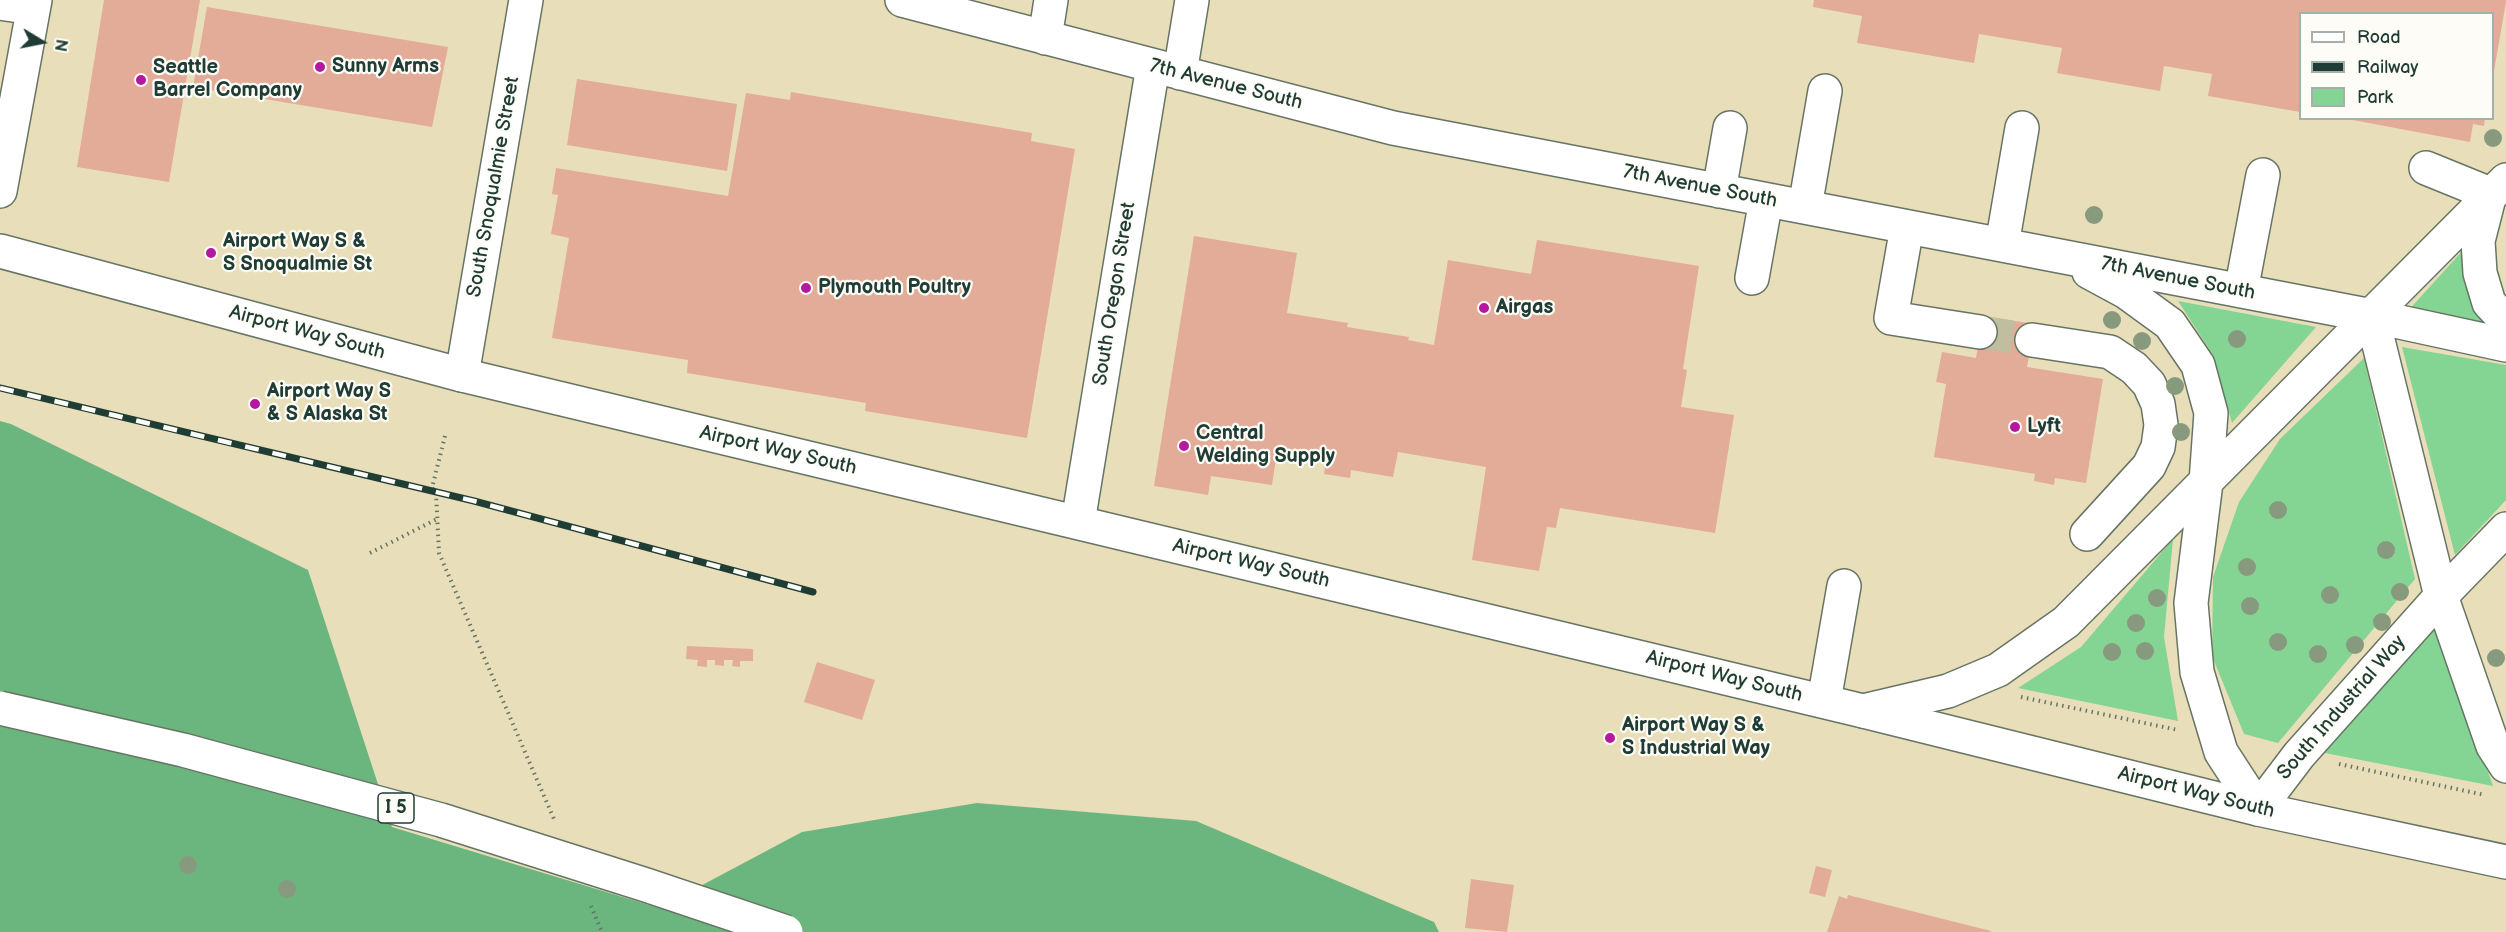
<!DOCTYPE html>
<style>
body{margin:0}
#map{position:relative;width:2506px;height:932px;overflow:hidden;background:#e9deba;font-family:"Balsamiq Sans",sans-serif}
canvas{display:block}
.legend{position:absolute;left:2299px;top:12px;width:195px;height:108px;box-sizing:border-box;background:#fdfcf7;border:2px solid #a4b0a9;margin:0;padding:8px 10px;list-style:none;font-size:18px;color:#1f3d34}
.legend li{display:flex;align-items:center;gap:12px;height:30px}
.legend b{width:30px;border:2px solid #a4b0a9}
.north{position:absolute;left:12px;top:12px;width:60px;height:60px;-webkit-text-stroke:4px #fdfcf7;paint-order:stroke;rotate:100deg;font-size:16px;font-weight:700;line-height:24px;text-align:center;color:#1f3d34}
.north::after{content:'';display:block;margin:auto;width:21px;height:27px;background:#1f3d34;clip-path:polygon(50% 0,100% 100%,50% 72%,0 100%)}
</style>
<div id="map">
<canvas width="2506" height="932"></canvas>
<ul class="legend">
<li><b style="height:8px;background:#fff"></b>Road</li>
<li><b style="height:8px;background:#1f3d34"></b>Railway</li>
<li><b style="height:16px;background:#84d494"></b>Park</li>
</ul>
<div class="north">N</div>
</div>
<script>
const context = document.querySelector('canvas').getContext('2d');
context.lineJoin = 'round';
function fill(path, color) {
  context.fillStyle = color;
  context.fill(path, 'evenodd');
}
function poly(rows) {
  const path = new Path2D();
  for (const r of rows) {
    path.moveTo(r[0], r[1]);
    for (let i = 2; i < r.length; i += 2) path.lineTo(r[i], r[i + 1]);
  }
  return path;
}
function trace(path, color, width, dash) {
  context.strokeStyle = color;
  context.lineWidth = width;
  context.lineCap = dash ? 'butt' : 'round';
  context.setLineDash(dash || []);
  context.stroke(path);
}
function label(font, color, halo, rows, align = 'center') {
  context.font = font + ' "Balsamiq Sans",sans-serif';
  context.lineWidth = 4.5;
  context.setLineDash([]);
  context.textBaseline = 'middle';
  context.strokeStyle = halo;
  context.fillStyle = color;
  for (const [text, x, y, turn = 0] of rows) {
    context.save();
    context.translate(x, y);
    context.rotate((+turn || 0) * Math.PI / 180);
    context.textAlign = isNaN(turn) ? turn : align;
    if (halo) context.strokeText(text, 0, 0);
    context.fillText(text, 0, 0);
    context.restore();
  }
}
fill(poly([
 [2465,248,2499,331,2406,313],
 [2178,301,2316,327,2232,423,2213,355],
 [2402,347,2506,365,2506,500,2455,555],
 [2364,358,2415,579,2278,743,2244,734,2212,656,2213,577,2239,502,2280,439],
 [2173,539,2164,637,2178,721,2018,688,2081,647],
 [2435,619,2493,786,2320,752]
]), '#84d494');
fill(poly([
 [0,421,11,424,308,570,392,827,659,908,802,832,977,803,1196,821,1434,922,1439,932,0,932]
]), '#6bb67e');
fill(poly([
 [104,0,200,0,169,182,77,167],
 [1814,0,2506,0,2506,2,2494,71,2492,14,2300,14,2300,112,2208,96,2212,74,2164,66,2160,91,2057,73,2062,48,1979,34,1974,63,1857,43,1862,16,1813,7],
 [207,7,448,47,432,127,193,87],
 [577,79,737,104,727,171,567,145],
 [791,92,1032,133,1031,141,1075,149,1027,438,865,411,866,403,687,373,688,360,552,338,569,238,551,234,558,195,552,194,556,168,728,196,746,93,790,100],
 [2342,118,2485,118,2484,126,2473,124,2470,142],
 [1194,236,1297,253,1287,313,1348,323,1347,327,1409,337,1408,340,1434,345,1448,260,1531,274,1537,240,1699,266,1683,369,1687,370,1681,407,1734,415,1715,533,1560,508,1556,528,1547,527,1539,571,1472,560,1486,467,1398,452,1393,477,1351,470,1350,478,1324,474,1326,460,1277,452,1272,485,1211,476,1208,495,1154,486],
 [1983,316,2035,324,2027,367,2103,379,2086,483,2055,478,2054,485,2034,481,2035,474,1934,457,1946,384,1936,382,1942,352,1976,358],
 [687,646,753,649,753,661,740,661,740,667,732,666,733,660,724,660,724,666,715,665,715,660,707,660,707,667,697,666,698,660,686,659],
 [817,662,875,680,862,720,804,702],
 [1816,866,1832,870,1825,897,1809,893],
 [1471,879,1514,885,1507,932,1465,928],
 [1848,895,1991,931,1990,932,1827,932,1839,896,1847,899]
]), '#e3ac99');
trace(poly([
 [1980,332,2032,340]
]), '#c1be9f', 33, [33, 16]);
const minor = poly([
 [902,0,1393,128,2372,316,2506,345],
 [0,3,33,8],
 [1045,38,1051,0],
 [1180,73,1192,0],
 [2426,168,2490,194,2478,241,2480,273,2489,303,2506,321],
 [0,191,35,0],
 [1719,191,1730,128],
 [1805,207,1825,91],
 [1907,227,1891,318,1980,332],
 [2002,245,2022,128],
 [2089,272,2126,292,2170,324,2198,365,2211,413,2206,482,2191,603,2197,672,2221,752,2258,809,2299,755,2441,596,2506,529],
 [1752,278,1766,200],
 [2241,291,2263,175],
 [2372,316,2441,596,2493,746,2506,766],
 [2032,340,2110,352,2134,368,2149,384,2158,404,2161,425,2158,447,2149,466,2087,534],
 [462,375,526,0],
 [1078,522,1153,66],
 [1824,701,1844,586],
 [1863,711,1948,691,1998,670,2066,622,2506,180]
]);
const major = poly([
 [0,251,462,375,1863,711,2258,809,2506,862]
]);
trace(minor, '#667563', 36);
trace(major, '#667563', 36);
trace(poly([
 [445,436,432,488,436,492,439,553,554,819],
 [370,553,437,519],
 [2021,697,2178,730],
 [2339,764,2485,795],
 [591,906,602,932]
]), '#667563', 4, [1.5, 4.5]);
trace(minor, '#fff', 33);
trace(major, '#fff', 33);
const rail = poly([
 [0,388,474,501,813,592]
]);
trace(rail, '#1f3d34', 7);
trace(rail, '#fdfcf7', 4.5, [14]);
const highwayBridge = poly([
 [0,708,183,750,441,820,646,885,786,932]
]);
trace(highwayBridge, '#667563', 36, []);
trace(highwayBridge, '#fff', 33);
context.fillStyle = '#889a7e';
for (const [x, y] of [
 [2493,138],
 [2094,215],
 [2112,320],
 [2237,339],
 [2142,341],
 [2175,386],
 [2181,432],
 [2278,510],
 [2386,550],
 [2247,567],
 [2400,592],
 [2330,595],
 [2157,598],
 [2250,606],
 [2382,622],
 [2136,623],
 [2278,642],
 [2355,645],
 [2145,651],
 [2112,652],
 [2318,654],
 [2496,658],
 [188,865],
 [287,889]
]) {
  context.beginPath();
  context.arc(x, y, 9, 0, 2 * Math.PI);
  context.fill();
}
for (const [x, y, r, color] of [
 [320,67,6,"#b5179e"],
 [141,80,6,"#b5179e"],
 [211,253,6,"#b5179e"],
 [806,288,6,"#b5179e"],
 [1484,308,6,"#b5179e"],
 [255,404,6,"#b5179e"],
 [2015,427,6,"#b5179e"],
 [1184,446,6,"#b5179e"],
 [1610,738,6,"#b5179e"]
]) {
  const dot = new Path2D();
  dot.arc(x, y, r, 0, 2 * Math.PI);
  context.fillStyle = color;
  context.fill(dot);
  trace(dot, '#fdfcf7', 2);
}
for (const [x, y, w] of [
 [396,808,36]
]) {
  const box = new Path2D();
  box.roundRect(x - w / 2, y - 15, w, 30, 4.5);
  context.fillStyle = '#fdfcf7';
  context.fill(box);
  trace(box, '#1f3d34', 1.5);
}
label('bold 18px', '#1f3d34', null, [
 ["I 5",396,808]
]);
label('bold 20px', '#1f3d34', '#fdfcf7', [
 ["Sunny Arms",332,67],
 ["Seattle",153,68],
 ["Barrel Company",153,91],
 ["Airport Way S &",223,242],
 ["S Snoqualmie St",223,265],
 ["Plymouth Poultry",818,288],
 ["Airgas",1496,308],
 ["Airport Way S",267,392],
 ["& S Alaska St",267,415],
 ["Lyft",2027,427],
 ["Central",1196,434],
 ["Welding Supply",1196,457],
 ["Airport Way S &",1622,726],
 ["S Industrial Way",1622,749]
], 'left');
label('20px', '#1f3d34', '#fdfcf7', [
 ["7th Avenue South",1226,85,14],
 ["South Snoqualmie Street",494,187,-80],
 ["7th Avenue South",1700,187,11],
 ["7th Avenue South",2178,279,11],
 ["South Oregon Street",1115,294,-81],
 ["Airport Way South",307,333,15],
 ["Airport Way South",778,451,13],
 ["Airport Way South",1251,564,13],
 ["Airport Way South",1724,677,14],
 ["South Industrial Way",2342,708,-49],
 ["Airport Way South",2196,793,14]
]);
</script>
